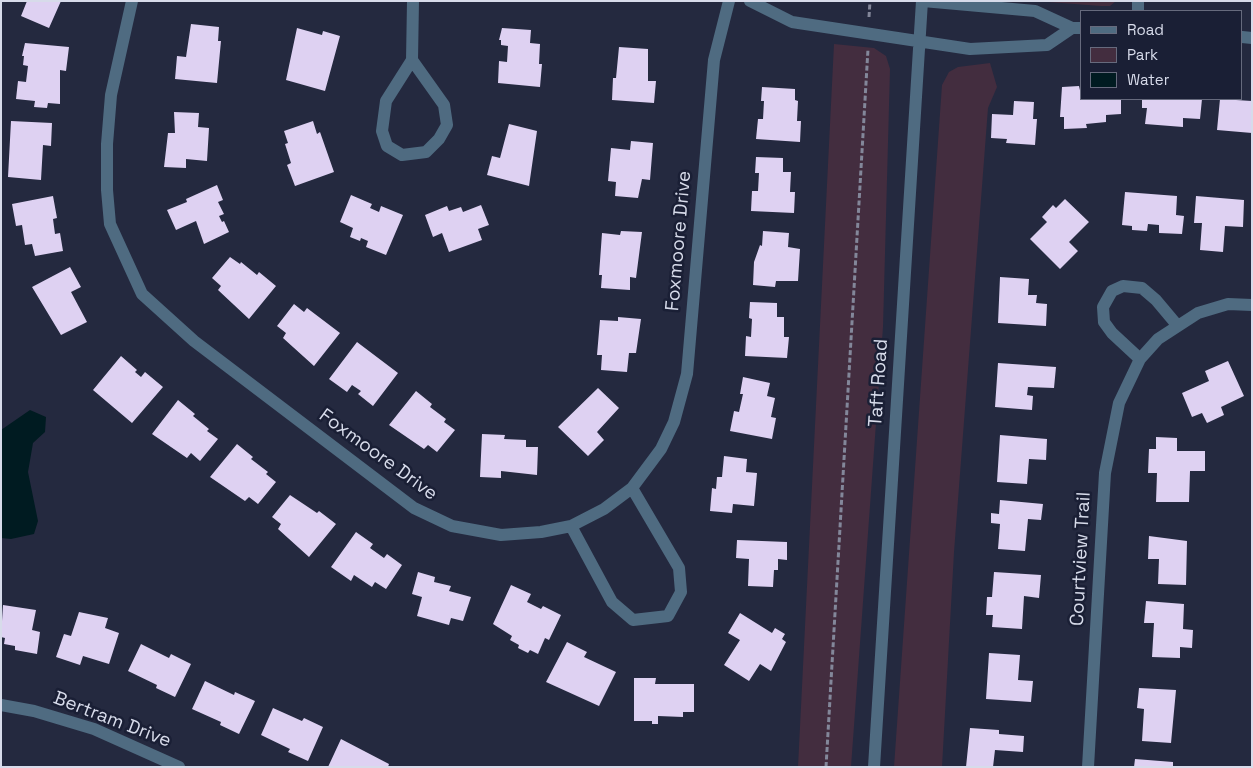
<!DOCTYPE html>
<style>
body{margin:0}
#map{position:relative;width:1253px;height:768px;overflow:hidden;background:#24293f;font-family:"Space Grotesk",sans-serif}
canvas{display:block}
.frame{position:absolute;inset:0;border:2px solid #d7dbea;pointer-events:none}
.legend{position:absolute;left:1080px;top:10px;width:162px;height:90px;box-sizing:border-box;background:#1a1f35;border:1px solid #666a7d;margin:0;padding:6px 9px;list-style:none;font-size:15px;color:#d7dbea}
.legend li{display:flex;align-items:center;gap:10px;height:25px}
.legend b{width:25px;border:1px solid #666a7d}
</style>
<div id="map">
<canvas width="1253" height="768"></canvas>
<div class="frame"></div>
<ul class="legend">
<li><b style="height:6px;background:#4f6b81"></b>Road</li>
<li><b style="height:14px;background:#432d3f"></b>Park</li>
<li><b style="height:14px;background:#001b21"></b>Water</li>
</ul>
</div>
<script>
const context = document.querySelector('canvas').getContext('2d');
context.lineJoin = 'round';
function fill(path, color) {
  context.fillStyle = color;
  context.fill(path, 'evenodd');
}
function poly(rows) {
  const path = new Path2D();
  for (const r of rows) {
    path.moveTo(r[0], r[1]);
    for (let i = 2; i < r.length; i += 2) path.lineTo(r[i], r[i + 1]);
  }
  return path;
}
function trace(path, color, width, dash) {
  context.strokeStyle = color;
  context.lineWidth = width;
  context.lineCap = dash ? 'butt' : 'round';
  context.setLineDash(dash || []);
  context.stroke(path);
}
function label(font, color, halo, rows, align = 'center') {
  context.font = font + ' "Space Grotesk",sans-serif';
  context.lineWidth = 5;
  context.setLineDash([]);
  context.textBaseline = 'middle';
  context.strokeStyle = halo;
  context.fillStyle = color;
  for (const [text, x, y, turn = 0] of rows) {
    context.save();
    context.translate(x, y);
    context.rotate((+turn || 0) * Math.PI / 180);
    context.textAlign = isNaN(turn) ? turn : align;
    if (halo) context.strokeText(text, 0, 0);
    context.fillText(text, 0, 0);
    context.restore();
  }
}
fill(poly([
 [1035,1,1116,1,1110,6,1101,6],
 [834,44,874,48,886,56,890,69,883,327,851,767,798,767],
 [990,63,997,87,988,108,954,552,942,767,894,767,942,85,949,72,958,67]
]), '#432d3f');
fill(poly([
 [30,410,46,417,45,432,33,443,28,472,38,521,34,534,11,539,1,538,1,430]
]), '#001b21');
fill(poly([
 [27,1,61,1,49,28,21,16],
 [191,24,219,27,218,41,221,41,217,83,175,79,177,56,186,57],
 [297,28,322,35,323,31,340,36,325,91,286,80],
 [502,28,531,30,530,43,540,44,539,64,542,64,540,87,498,83,499,61,507,62,508,46,501,45,501,40,499,40],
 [25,43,69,47,66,71,60,70,60,104,48,103,47,108,34,107,35,101,16,99,18,81,26,82,28,66,23,65,24,56,22,56],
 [619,47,648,49,648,81,656,81,654,103,612,100,613,78,616,78],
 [1079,86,1082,99,1121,99,1121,114,1106,115,1106,122,1086,124,1087,128,1064,129,1064,117,1060,117,1062,87],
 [762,87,795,89,795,100,798,101,797,121,801,121,800,142,756,139,758,119,763,119,764,101,761,101],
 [1142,99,1202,99,1200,119,1183,118,1183,127,1145,124,1147,108,1142,108],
 [1220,99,1252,101,1252,133,1217,130],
 [1014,101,1034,102,1033,119,1037,119,1035,145,1006,143,1007,139,991,138,992,114,1013,115],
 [174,112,199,113,198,127,209,128,207,161,186,159,186,168,164,167,168,133,175,133],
 [11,121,52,123,51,146,43,145,41,180,8,177],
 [313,121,317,134,320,132,334,172,295,186,287,165,291,163,285,144,288,143,284,131],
 [509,124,537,131,529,186,487,175,492,156,500,158],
 [631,141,653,143,650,180,642,179,638,198,615,196,616,182,608,181,611,148,630,150],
 [756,157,783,158,783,172,791,172,790,192,795,192,794,213,751,211,752,191,758,191,759,173,755,173],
 [217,185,223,200,218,202,224,214,219,216,222,222,224,221,229,232,204,244,196,221,176,230,167,210,187,202,186,199],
 [1125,192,1177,196,1176,215,1184,216,1182,234,1159,233,1159,225,1148,224,1147,231,1132,230,1132,226,1122,225],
 [351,195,372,204,370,208,379,212,381,206,403,215,386,255,366,247,368,241,361,238,360,241,350,237,353,228,340,222],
 [53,196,57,218,53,219,55,234,60,233,63,251,35,256,32,244,25,245,22,225,16,226,12,204],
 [1196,196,1244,200,1243,227,1225,226,1223,252,1200,250,1202,223,1194,223],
 [1065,199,1089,222,1069,242,1078,251,1060,269,1030,239,1047,222,1042,217,1053,205,1056,208],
 [481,205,489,225,478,229,482,240,449,252,442,233,433,237,425,215,447,206,449,211,461,207,463,212],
 [621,231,642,232,636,278,630,277,630,290,601,288,602,275,599,275,602,233,620,235],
 [763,231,789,233,788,247,800,249,798,281,776,281,775,287,753,285,754,262,760,245,762,246],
 [230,257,240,264,241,262,257,275,259,272,276,286,249,319,218,290,221,286,212,278],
 [70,267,81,287,71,292,87,322,61,335,32,287],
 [1000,277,1029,279,1028,295,1037,295,1036,303,1047,304,1046,326,998,323],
 [750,302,777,303,777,317,784,317,784,337,789,337,787,358,745,356,746,336,751,337,752,319,749,318],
 [294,304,304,312,307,308,340,333,314,366,283,338,286,333,277,326],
 [618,317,641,319,636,353,629,353,627,372,601,370,602,355,597,355,600,320,618,321],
 [357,342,398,373,373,406,358,394,361,391,352,385,347,392,329,379],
 [121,356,137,370,135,372,141,377,145,372,163,387,132,423,93,390],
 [1228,361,1244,396,1221,407,1224,415,1207,423,1202,413,1192,417,1182,393,1209,381,1205,371],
 [998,363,1056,367,1054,388,1028,387,1027,395,1033,396,1032,410,995,407],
 [743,377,770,383,767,396,775,398,771,417,776,418,772,439,730,431,734,411,739,412,743,394,740,394],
 [598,388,619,408,597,432,604,440,588,456,558,427],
 [416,391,432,404,430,407,446,419,444,422,455,430,437,452,428,445,424,449,389,425],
 [178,400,195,414,193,416,209,429,207,431,218,439,200,461,191,453,187,458,152,434],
 [482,434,505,435,504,439,526,440,526,447,538,447,537,475,501,471,501,478,480,477],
 [1000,435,1047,439,1046,460,1029,459,1027,484,997,482],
 [1156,437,1177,438,1177,451,1205,451,1205,471,1190,471,1189,502,1156,502,1157,473,1148,473,1149,449,1156,449],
 [237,444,253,457,251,459,268,472,266,474,276,482,258,504,249,497,245,501,210,477],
 [724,456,747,459,746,472,757,473,754,506,733,504,732,513,710,511,712,488,716,489,717,477,722,477],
 [290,495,317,513,319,511,336,524,309,557,278,529,281,524,272,517],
 [1000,500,1043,504,1041,520,1028,519,1025,551,998,549,1000,524,991,523,991,513,999,514],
 [356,532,373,544,370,548,384,558,387,554,402,565,386,589,375,582,372,587,354,575,351,581,331,567],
 [1149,536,1187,541,1186,585,1158,584,1159,559,1148,559],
 [737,540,787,542,787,560,778,559,778,570,774,570,773,587,748,586,749,559,736,558],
 [418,572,435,577,434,582,451,586,449,591,471,597,463,621,451,618,449,625,417,616,422,597,412,594],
 [994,572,1041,575,1039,598,1024,596,1022,629,992,627,993,615,986,615,987,597,992,597],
 [511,585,531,594,527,602,541,609,543,606,561,615,549,640,545,638,538,654,530,650,528,653,518,648,519,645,510,640,512,636,493,624],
 [1146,601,1184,604,1183,629,1193,630,1192,648,1180,647,1180,658,1152,657,1154,623,1144,623],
 [3,605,36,610,32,630,40,632,37,654,15,650,15,646,4,644,5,638,1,637],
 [79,612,108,618,105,628,119,633,109,664,83,656,80,665,56,657,64,634,71,636],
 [740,613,772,633,775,628,785,634,782,639,786,642,771,671,760,664,749,681,724,665,740,640,728,633],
 [567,642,587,652,584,657,616,672,599,706,546,682],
 [141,644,169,658,171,654,191,664,175,697,156,688,157,685,128,671],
 [989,653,1020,655,1018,680,1033,681,1031,702,986,699],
 [634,678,656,678,655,684,694,684,694,712,683,712,683,717,658,716,658,724,652,724,652,721,634,721],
 [205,681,234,695,235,692,255,701,239,734,220,725,221,722,192,709],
 [1139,688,1176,690,1171,743,1142,741,1144,709,1137,708],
 [273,708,302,721,304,718,323,727,308,761,288,752,290,749,261,735],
 [970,728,999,730,999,734,1024,736,1023,752,995,750,993,767,966,767],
 [341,739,389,764,388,767,328,767],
 [1135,759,1173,762,1173,767,1134,767]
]), '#ded1f2');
trace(poly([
 [869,17,870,1],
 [826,767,868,49]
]), '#83879a', 3, [5, 2.5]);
trace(poly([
 [132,1,111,95,107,144,107,190,110,224,142,294,194,341,414,508,452,526,501,535,541,532,571,526,604,509,632,488,661,449,674,422,687,374,714,60,729,1],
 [750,1,792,22,970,49,1047,45,1072,28],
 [923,1,1035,11,1072,28,1082,28],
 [1138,11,1138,1],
 [1242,37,1252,38],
 [412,60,444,105,447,125,439,139,426,152,402,155,387,146,382,131,386,101,412,60,413,1],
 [1140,359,1112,333,1104,322,1103,307,1112,291,1123,286,1142,288,1156,300,1177,325],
 [571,526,612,602,633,620,668,616,681,592,679,568,632,488],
 [1,705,34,711,94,729,179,767],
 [874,767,922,1],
 [1088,767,1105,473,1119,403,1140,359,1158,339,1198,313,1228,304,1252,305]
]), '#4f6b81', 12);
label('19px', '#d7dbea', '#1a1f35', [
 ["Foxmoore Drive",679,241,-85],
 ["Taft Road",879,383,-86],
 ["Foxmoore Drive",378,455,36],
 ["Courtview Trail",1081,559,-87],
 ["Bertram Drive",112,720,21]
]);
</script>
